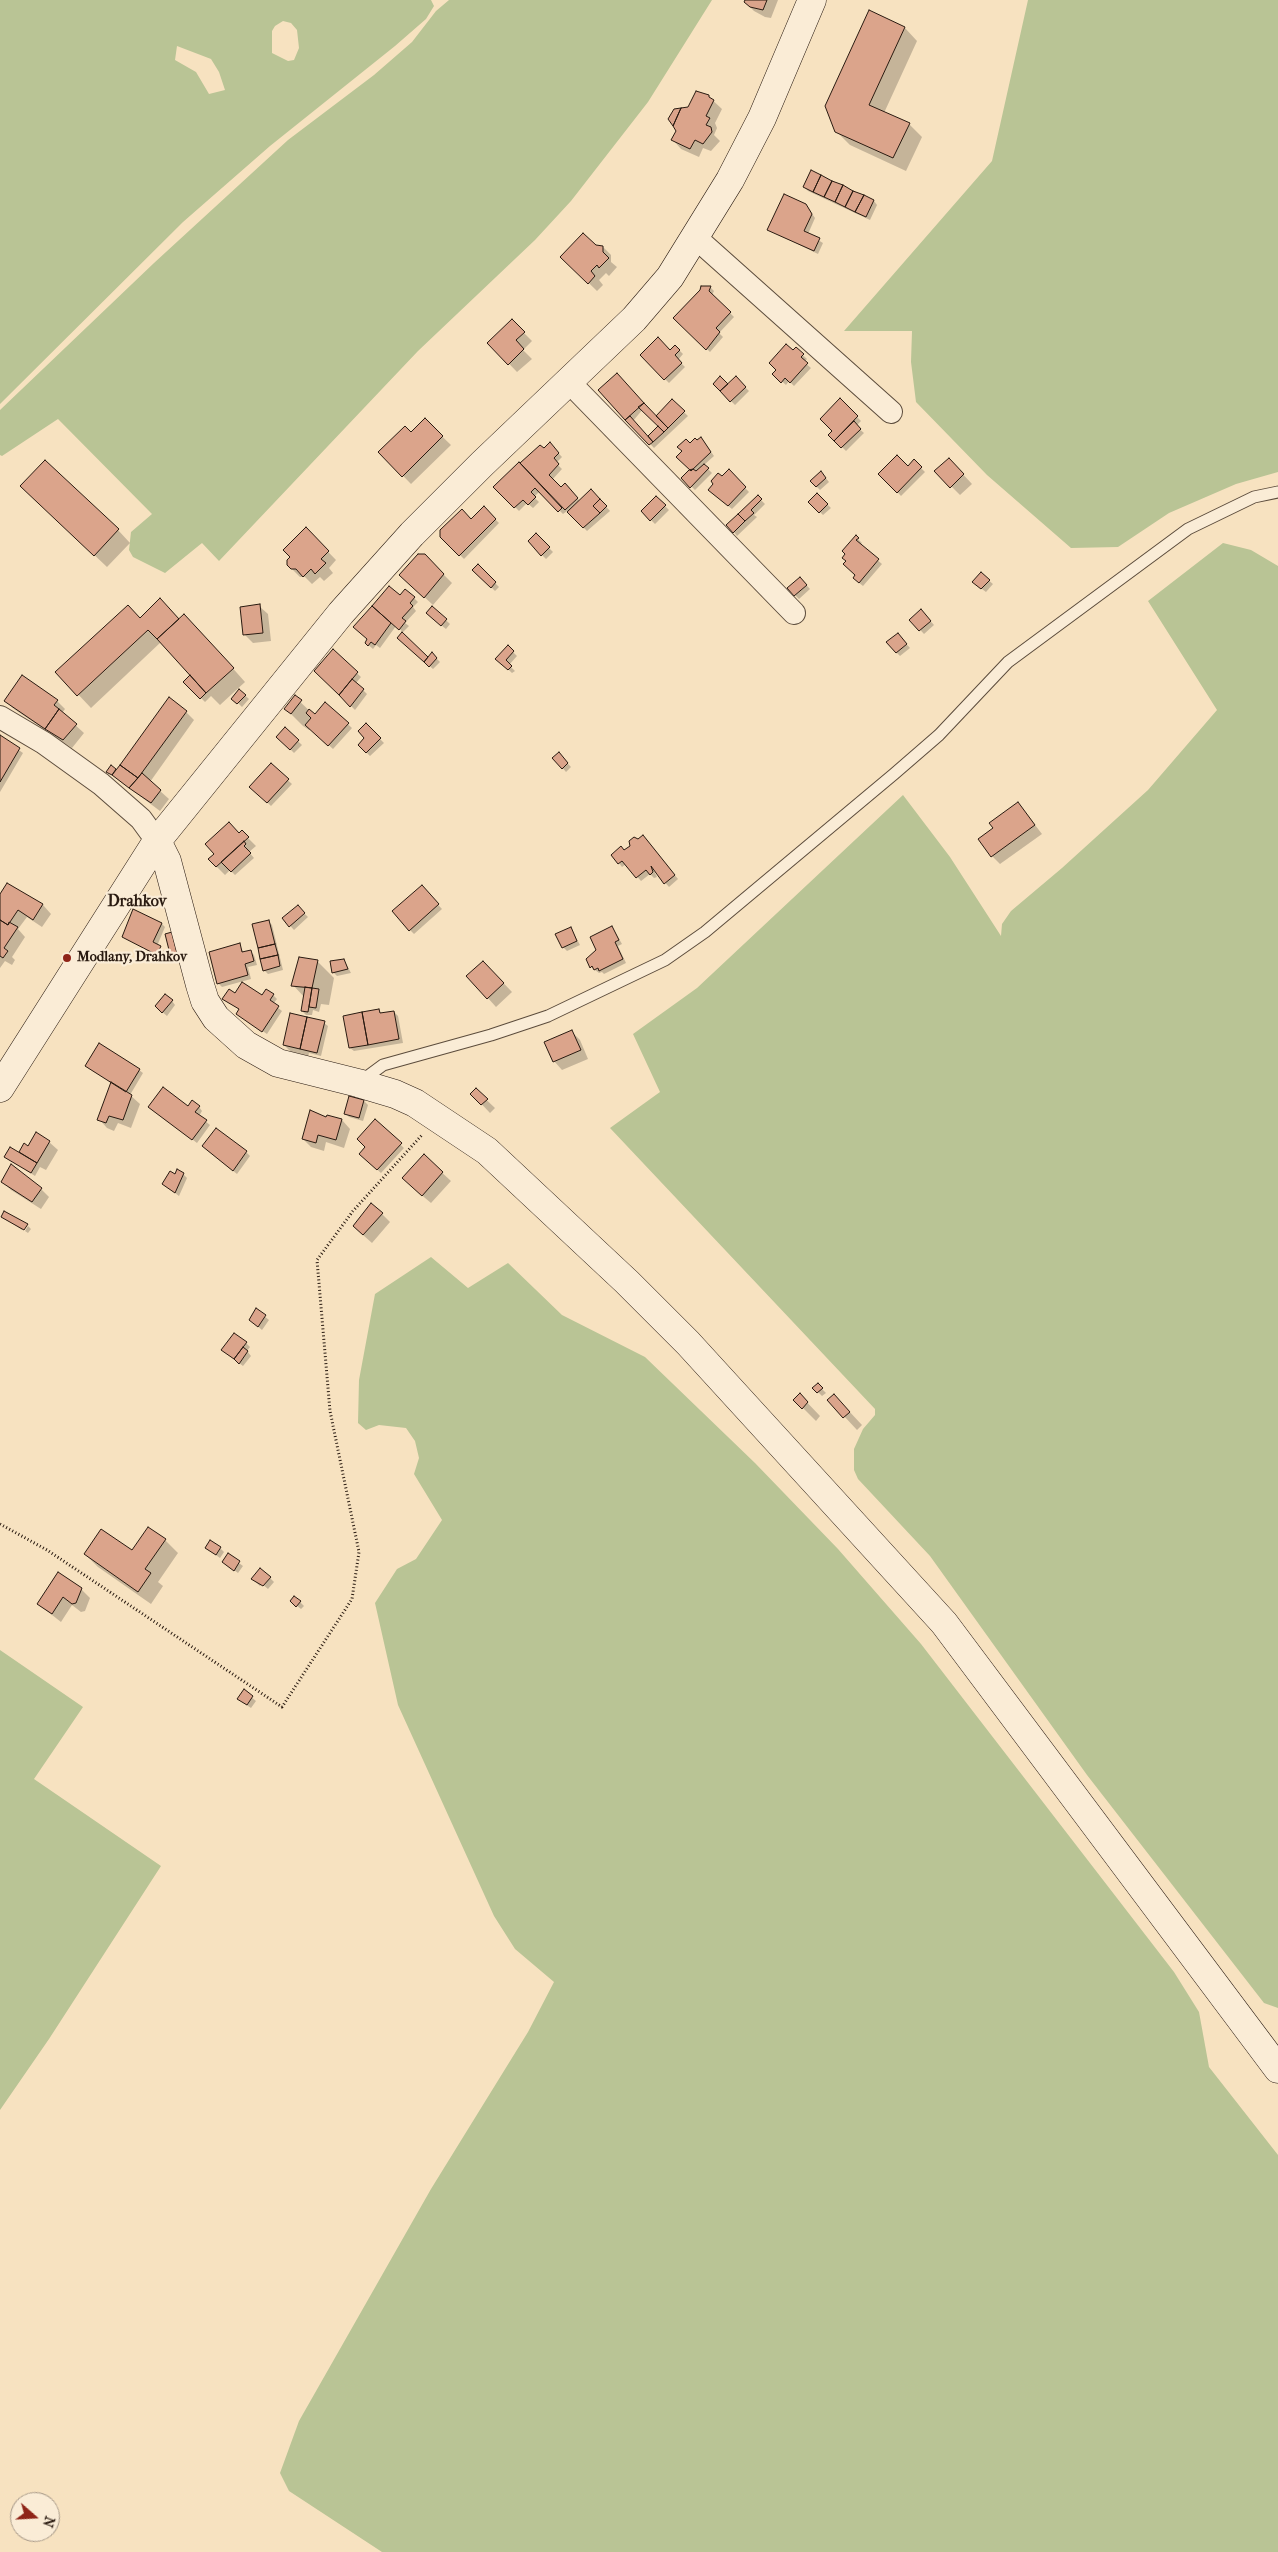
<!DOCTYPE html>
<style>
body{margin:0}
#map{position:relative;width:1278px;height:2552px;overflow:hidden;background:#f7e2c0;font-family:"IM FELL French Canon",serif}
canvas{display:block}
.north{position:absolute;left:10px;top:2492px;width:50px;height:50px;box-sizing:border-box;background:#faecd6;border:1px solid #a69887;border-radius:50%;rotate:109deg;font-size:14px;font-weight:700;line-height:20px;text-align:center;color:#291a10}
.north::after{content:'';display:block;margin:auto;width:18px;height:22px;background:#8f2418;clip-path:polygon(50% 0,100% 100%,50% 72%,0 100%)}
</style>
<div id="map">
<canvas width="1278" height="2552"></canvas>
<div class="north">N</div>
</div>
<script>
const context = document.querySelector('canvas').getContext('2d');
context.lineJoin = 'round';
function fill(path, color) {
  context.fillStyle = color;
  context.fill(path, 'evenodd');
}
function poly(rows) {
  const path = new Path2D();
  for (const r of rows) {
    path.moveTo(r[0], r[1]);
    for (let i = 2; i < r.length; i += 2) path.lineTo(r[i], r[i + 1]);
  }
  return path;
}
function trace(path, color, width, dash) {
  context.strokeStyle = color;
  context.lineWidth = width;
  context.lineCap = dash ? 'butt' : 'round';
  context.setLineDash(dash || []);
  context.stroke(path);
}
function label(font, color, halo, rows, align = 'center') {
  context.font = font + ' "IM FELL French Canon",serif';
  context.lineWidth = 4.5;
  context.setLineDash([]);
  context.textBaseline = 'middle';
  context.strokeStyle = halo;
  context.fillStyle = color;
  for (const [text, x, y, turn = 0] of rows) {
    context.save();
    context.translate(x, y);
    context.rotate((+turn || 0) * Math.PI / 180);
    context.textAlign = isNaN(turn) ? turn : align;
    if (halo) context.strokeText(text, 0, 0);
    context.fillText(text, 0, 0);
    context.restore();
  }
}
fill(poly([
 [0,0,431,0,434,6,426,19,395,46,270,146,183,222,0,404],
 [283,21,291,23,297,30,299,48,294,60,288,61,272,53,272,31,275,26],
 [177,46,211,59,219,72,225,90,209,94,196,72,175,60],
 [449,0,712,0,648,102,571,201,535,240,418,351,219,561,202,543,165,573,133,557,129,550,131,532,152,514,58,419,2,456,0,455,0,410,154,263,288,140,374,75,412,42,436,11],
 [1028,0,1278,0,1278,472,1236,484,1169,513,1118,547,1071,548,987,475,916,402,911,362,912,331,844,331,992,161],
 [1223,543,1251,550,1278,566,1278,2008,1264,2003,1087,1775,930,1556,858,1479,854,1470,854,1449,863,1429,875,1415,875,1409,610,1128,660,1092,633,1034,697,988,903,795,950,857,1001,936,1002,924,1011,911,1062,868,1148,790,1217,710,1148,601],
 [431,1257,468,1288,508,1263,562,1315,645,1357,755,1463,838,1549,921,1644,1174,1972,1199,2012,1209,2067,1278,2155,1278,2552,382,2552,289,2491,280,2473,299,2421,431,2189,528,2032,554,1982,515,1949,494,1916,398,1705,375,1603,397,1569,416,1559,442,1520,414,1474,419,1458,415,1441,406,1428,379,1425,366,1430,358,1423,359,1380,375,1294],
 [0,1650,83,1707,34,1779,161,1866,49,2039,0,2110]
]), '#b9c495');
fill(poly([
 [746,0,782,0,778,0,771,18,765,17,754,11,745,2],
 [905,28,917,41,884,113,909,124,922,137,906,171,850,145,836,131],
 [708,96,722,109,715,123,717,128,714,135,720,141,711,151,703,148,699,157,681,149,673,140,688,108],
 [812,172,874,201,877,205,870,220,808,191,804,187],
 [806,205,815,218,808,234,823,243,818,254,769,230],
 [595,246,603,247,611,255,611,262,617,267,609,276,606,273,599,280,603,285,597,291,562,257],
 [710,287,714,291,712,295,734,317,719,333,723,337,710,352,675,318,701,291],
 [512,321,532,341,523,350,532,359,517,372,489,343],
 [675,346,683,354,678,360,685,367,669,383,641,355,670,352],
 [796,349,807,359,804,362,811,368,794,386,789,381,786,385,774,374],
 [617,375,656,417,672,401,688,416,654,448,600,390],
 [643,409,659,426,648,437,633,421],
 [736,378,749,391,735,405,714,384,728,385],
 [840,400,861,421,856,426,864,433,846,451,830,435,834,431],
 [425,420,451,445,411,484,380,452,411,434],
 [704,442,714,456,704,465,712,473,695,490,683,478,691,470],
 [550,444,562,457,556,463,562,469,552,480,561,489,565,485,580,501,591,490,610,511,587,531,567,511,563,514,540,491,534,497,539,502,533,508,527,503,519,511,495,487,540,446,544,450],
 [949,459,972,484,960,495,936,471],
 [914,461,925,472,901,496,880,474,908,467],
 [729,471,749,492,732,509,713,494,715,484],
 [825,477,829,482,820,490,816,486],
 [817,494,831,508,823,515,810,502],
 [656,497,669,510,655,524,642,511],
 [758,497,765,504,754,515,757,517,737,536,734,532],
 [35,499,118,530,130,543,107,567],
 [484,508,499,523,464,559,441,536,471,520],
 [306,529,336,560,329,568,333,573,324,581,320,577,312,584,305,577,300,577,288,565],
 [536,535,553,552,546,559,529,542],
 [856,537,862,543,860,545,882,564,863,586,858,582,847,562],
 [424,555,452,583,433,605,409,583],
 [478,566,499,587,495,591,474,570],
 [981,574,993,584,986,592,978,586],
 [800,578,810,589,799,599,788,588],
 [390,588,400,596,406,590,418,602,413,607,416,611,405,623,409,626,403,632,396,626,380,648,376,645,373,649,366,643,369,640,355,627],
 [259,606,268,614,271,641,253,643,245,635],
 [432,607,450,624,446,629,431,617],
 [925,615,934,625,924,634,911,620],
 [140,619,179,620,197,628,245,682,220,705,211,696,205,702,185,682,196,680,161,642,91,708,57,672],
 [402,634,428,659,432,654,440,662,433,669,402,642],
 [901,638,910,648,900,656,896,652],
 [508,647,517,656,509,665,515,671,512,673,497,659],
 [333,651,361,677,356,683,367,694,355,710,316,671],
 [239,690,249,699,242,707,233,698],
 [295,697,315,716,326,704,352,728,333,749,311,729,309,730,303,726,286,709],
 [5,701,57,701,65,709,62,713,84,733,72,748,14,709],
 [186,712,194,720,150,782,169,799,160,811,108,772,111,767,116,771],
 [366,725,384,743,370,756,359,745,366,739],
 [285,729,302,745,294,753,278,737],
 [0,737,23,753,0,792],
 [559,754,571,767,566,772,554,758],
 [271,765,292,784,271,806,251,787],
 [1018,803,1042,834,1000,864,992,856,994,828],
 [242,832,256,846,249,852,254,858,235,875,230,870,225,875,216,866],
 [638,840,646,840,678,879,669,887,653,869,657,877,654,878,650,874,641,881,626,864,622,867,619,863,624,852],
 [7,885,43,905,51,914,42,927,27,917,18,929,25,937,12,957,15,960,12,965,5,961,0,968,0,896],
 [422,887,442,909,414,934,410,930],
 [302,911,308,917,294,930,284,919],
 [268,921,272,925,283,970,268,974,264,970],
 [162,924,165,927,157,946,164,951,161,958,124,937],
 [612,927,622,944,618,946,626,963,604,974,602,972,599,973,591,967],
 [571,928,580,945,567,951,563,947],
 [176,937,181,960,176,961,172,957],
 [239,944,244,953,250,951,254,955,257,965,248,967,251,979,222,987,218,983],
 [344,960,351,973,337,976,333,972],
 [317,961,334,978,329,1005,321,1004,319,1012,313,1010,312,1015,306,1015,302,1011,305,998,293,985],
 [492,971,512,992,496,1007,468,976],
 [235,995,263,997,273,995,277,999,273,1004,282,1011,267,1034,241,1017,240,1010,228,1002],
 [172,1001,175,1005,167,1016,160,1010],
 [379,1011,382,1014,394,1012,398,1016,403,1043,354,1051,350,1048],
 [324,1023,328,1026,321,1056,309,1053,308,1057,292,1053,284,1045],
 [572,1032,580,1040,588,1059,562,1070,554,1061],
 [86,1066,139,1070,143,1073,130,1095,140,1104,131,1128,118,1123,114,1131,107,1128,99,1119,112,1083],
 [476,1090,495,1108,490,1113,472,1094],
 [364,1101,368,1105,363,1121,349,1117,345,1113],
 [188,1107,199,1107,202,1111,199,1116,210,1125,197,1143,154,1110],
 [311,1111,327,1118,328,1116,342,1120,350,1129,344,1148,326,1142,324,1151,311,1147,303,1139],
 [375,1121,404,1148,381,1173,360,1154,367,1147],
 [49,1142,58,1150,46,1170,40,1167,35,1176,6,1157,24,1155,20,1152],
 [207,1150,246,1152,250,1156,237,1174],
 [424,1156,451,1181,431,1203,412,1187],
 [183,1174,187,1178,179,1196,163,1184],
 [3,1182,41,1189,49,1197,41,1209,11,1190],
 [382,1214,390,1222,372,1243,363,1235],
 [3,1217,26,1224,22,1230],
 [28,1226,31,1229,28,1233,25,1231],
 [257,1310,269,1320,262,1330,255,1324],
 [246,1343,250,1347,247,1351,251,1356,243,1366,227,1354],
 [818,1385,826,1393,822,1396,814,1388],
 [800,1395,820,1416,816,1421,795,1400],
 [829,1400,847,1409,862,1425,857,1430],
 [165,1540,178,1553,158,1582,163,1586,151,1604,98,1567,85,1554,132,1552],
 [220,1548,224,1552,220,1558,210,1551],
 [228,1555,243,1566,238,1573,227,1565],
 [270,1578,274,1582,268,1589,262,1584,260,1586,252,1579],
 [81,1589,90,1598,85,1611,81,1612,72,1605,61,1622,38,1604],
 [300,1602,304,1606,301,1609,296,1605],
 [244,1691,256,1701,251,1708,242,1702]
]), '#0003');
const building = poly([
 [745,0,767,0,763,10,750,7,744,2,745,0],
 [869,10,905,27,869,105,910,123,893,158,835,132,825,106,869,10],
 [696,91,709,95,709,97,714,100,706,116,710,118,706,125,711,127,712,132,703,144,695,140,690,149,671,140,676,131,673,126,681,108,688,107,696,91],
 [681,108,673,126,668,119,674,109,681,108],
 [811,170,821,175,813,192,803,187,811,170],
 [821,175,832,181,824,197,813,192,821,175],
 [832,181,843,185,835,202,824,197,832,181],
 [843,185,853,191,845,207,835,202,843,185],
 [853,191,864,195,855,212,845,207,853,191],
 [784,194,806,204,812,214,804,231,820,238,814,251,767,230,784,194],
 [864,195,874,200,866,217,855,212,864,195],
 [583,233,596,245,603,246,603,252,609,258,599,268,597,265,591,271,595,276,588,284,560,257,583,233],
 [701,286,711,286,709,291,731,312,716,328,720,332,706,350,673,318,700,290,701,286],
 [512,319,525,332,516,340,524,349,508,365,487,343,512,319],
 [658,337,670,350,675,345,680,350,675,355,682,363,664,380,640,355,658,337],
 [786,344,793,350,796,347,804,354,801,357,808,363,790,383,785,378,781,383,772,374,776,370,769,363,786,344],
 [617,373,644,403,625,420,598,390,617,373],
 [720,376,728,384,720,391,713,384,720,376],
 [736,376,746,387,730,402,720,391,736,376],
 [840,398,858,416,834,441,828,435,832,431,820,419,840,398],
 [672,399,685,411,668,428,656,416,672,399],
 [644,403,668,428,664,432,638,407,644,403],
 [630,416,653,442,649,445,625,420,630,416],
 [425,418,443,436,402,477,378,452,405,426,411,432,425,418],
 [854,421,861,429,841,448,834,441,854,421],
 [658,426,664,432,653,442,648,436,658,426],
 [701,437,711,452,691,471,676,457,682,451,677,447,686,439,690,443,695,438,697,440,701,437],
 [550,442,559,453,554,458,559,464,549,475,561,487,565,483,578,498,565,510,520,463,540,445,544,448,550,442],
 [897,455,908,466,914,459,922,467,897,493,878,474,897,455],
 [949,458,964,474,950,488,934,471,949,458],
 [45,460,119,529,94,556,20,486,45,460],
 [519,462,562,508,558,512,535,488,531,492,536,497,528,505,523,500,514,508,493,487,519,462],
 [704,464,709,468,690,488,681,478,689,470,693,469,696,471,704,464],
 [729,469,746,487,728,506,708,490,713,484,711,481,718,473,722,476,729,469],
 [821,471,826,478,816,487,810,481,821,471],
 [591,489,600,499,593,506,600,513,583,528,567,512,591,489],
 [817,493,828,504,819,513,808,502,817,493],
 [758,495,762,499,751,510,754,513,745,521,738,514,758,495],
 [656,496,666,505,650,521,641,511,656,496],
 [600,499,607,506,600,513,593,506,600,499],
 [484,506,496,519,459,556,440,537,440,530,462,509,471,519,484,506],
 [738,514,745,521,733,533,726,525,738,514],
 [306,527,329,551,321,559,326,563,315,574,311,569,303,577,296,569,291,569,287,565,287,560,290,557,283,550,306,527],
 [536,533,550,547,541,556,528,541,536,533],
 [856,535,859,538,856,540,879,559,859,583,853,578,855,575,843,564,846,561,842,558,845,554,842,551,856,535],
 [418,554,425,554,444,574,424,598,399,575,418,554],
 [478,564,496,582,491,588,472,570,478,564],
 [981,572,990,580,981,589,972,582,981,572],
 [800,577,807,585,794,596,787,588,800,577],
 [389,586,400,595,405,589,415,597,410,603,413,606,402,618,406,621,399,630,372,606,389,586],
 [160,598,179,619,157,639,148,630,77,696,55,672,128,605,140,618,160,598],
 [260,604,263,633,243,635,240,607,260,604],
 [372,606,391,623,375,645,371,642,368,646,365,643,367,639,353,627,372,606],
 [432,606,447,619,441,626,426,613,432,606],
 [921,609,931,621,919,631,909,620,921,609],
 [184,614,234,668,206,693,157,639,184,614],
 [402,632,428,657,424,662,397,638,402,632],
 [898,633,907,644,896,653,886,642,898,633],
 [508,645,514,651,506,660,512,666,508,670,495,659,508,645],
 [333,649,358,672,339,695,314,671,333,649],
 [432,652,437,658,429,667,424,662,432,652],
 [22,675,58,700,54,705,59,709,45,729,4,701,22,675],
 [190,675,206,693,200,699,183,682,190,675],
 [352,679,364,689,350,707,339,695,352,679],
 [239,689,246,695,237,704,231,699,239,689],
 [295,695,302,700,291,714,284,709,295,695],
 [169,697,187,711,138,778,120,765,169,697],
 [325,702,349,723,328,746,305,725,311,718,306,713,309,709,315,714,325,702],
 [59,709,77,724,63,740,45,729,59,709],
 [366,723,381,738,366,753,358,745,364,738,358,731,366,723],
 [285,727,299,740,290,750,276,737,285,727],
 [0,735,20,748,0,782,0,735],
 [559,752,568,763,562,769,552,758,559,752],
 [271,763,289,779,267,803,249,787,271,763],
 [111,765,116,769,112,775,106,772,111,765],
 [120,765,138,778,129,788,112,775,120,765],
 [142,773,161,790,151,803,129,788,142,773],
 [1018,802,1035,825,991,857,978,839,993,828,989,823,1018,802],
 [229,822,239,833,242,830,249,837,216,867,208,859,214,854,205,844,229,822],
 [643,835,675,875,664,884,651,866,653,872,650,875,646,870,636,878,622,861,618,864,611,855,621,846,624,850,630,846,629,841,634,837,638,839,643,835],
 [244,841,246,844,244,846,251,853,231,872,221,862,244,841],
 [7,883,43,904,33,920,18,910,8,925,0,920,0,894,7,883],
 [422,885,439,904,409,931,392,911,422,885],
 [298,905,305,913,289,927,282,918,298,905],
 [133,909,162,923,153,942,161,946,157,955,122,937,133,909],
 [0,920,8,925,9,922,18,927,4,948,8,951,3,958,0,956,0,920],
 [269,920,275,944,258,948,252,924,269,920],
 [612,926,619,940,615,942,623,959,599,971,598,968,594,970,592,966,590,968,586,959,596,950,590,937,612,926],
 [571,927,577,941,562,948,555,934,571,927],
 [172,932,178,957,171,958,165,934,172,932],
 [240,943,242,952,251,950,254,961,245,964,248,975,217,984,209,952,240,943],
 [275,944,278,955,260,959,258,948,275,944],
 [278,955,280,966,263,971,260,959,278,955],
 [299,957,318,960,312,988,291,986,299,957],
 [344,959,348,969,332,973,330,961,344,959],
 [483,961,504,983,487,999,466,976,483,961],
 [242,982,262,995,266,989,274,994,270,1000,279,1006,262,1032,236,1014,239,1009,222,999,229,989,235,993,242,982],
 [305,987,312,988,308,1012,301,1011,305,987],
 [312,988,319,989,316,1008,309,1007,312,988],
 [165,994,173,1000,162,1013,155,1006,165,994],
 [379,1009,380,1013,394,1011,399,1039,368,1045,362,1012,379,1009],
 [362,1012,368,1045,349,1048,343,1016,362,1012],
 [290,1013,307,1017,300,1049,283,1045,290,1013],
 [307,1017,325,1021,317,1053,300,1049,307,1017],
 [572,1030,581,1050,553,1062,544,1042,572,1030],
 [99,1043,140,1069,126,1092,85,1066,99,1043],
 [111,1082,132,1095,123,1120,109,1116,106,1123,97,1120,111,1082],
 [163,1087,188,1106,192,1100,200,1106,195,1112,207,1120,192,1140,148,1107,163,1087],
 [476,1088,488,1099,481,1105,470,1094,476,1088],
 [349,1096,364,1100,359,1118,344,1114,349,1096],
 [310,1110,326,1117,327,1115,342,1119,336,1140,318,1135,316,1143,302,1139,310,1110],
 [375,1119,402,1143,377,1170,359,1154,365,1147,357,1139,375,1119],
 [216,1128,247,1151,233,1171,202,1146,216,1128],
 [36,1132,50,1141,37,1163,19,1152,24,1143,28,1146,36,1132],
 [10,1147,37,1163,31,1173,4,1157,10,1147],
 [424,1154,443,1172,422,1196,402,1178,424,1154],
 [11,1164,42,1188,32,1202,1,1182,11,1164],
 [177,1169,184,1173,175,1193,162,1184,170,1171,175,1174,177,1169],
 [371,1203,383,1213,363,1235,353,1226,371,1203],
 [4,1211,28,1224,24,1230,1,1217,4,1211],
 [256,1308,266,1315,258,1327,249,1320,256,1308],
 [234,1333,247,1342,234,1359,221,1350,234,1333],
 [243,1347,248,1351,239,1364,234,1359,243,1347],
 [818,1383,823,1388,817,1393,812,1388,818,1383],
 [800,1393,808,1402,802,1409,793,1400,800,1393],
 [834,1394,850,1412,843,1418,827,1400,834,1394],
 [148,1527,166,1539,145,1569,151,1573,138,1592,84,1554,101,1529,132,1550,148,1527],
 [210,1540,221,1547,216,1555,205,1548,210,1540],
 [228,1553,240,1561,234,1571,222,1562,228,1553],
 [260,1568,271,1577,263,1586,251,1579,260,1568],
 [58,1572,82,1588,76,1603,72,1604,63,1597,52,1614,37,1604,58,1572],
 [294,1596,301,1601,296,1607,290,1601,294,1596],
 [244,1689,253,1696,247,1705,237,1699,244,1689]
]);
fill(building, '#dba48b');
trace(building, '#291a10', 1);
const lane = poly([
 [360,1082,383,1065,491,1035,548,1016,665,960,705,932,894,774,939,735,1008,662,1188,529,1254,497,1278,492]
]);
const street = poly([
 [696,238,891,412],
 [569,382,794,613],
 [0,717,44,743,101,784,141,819,157,841]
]);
const secondary = poly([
 [157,841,167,861,200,985,205,1001,216,1018,246,1045,278,1063,358,1083,395,1094,415,1103,487,1151,627,1282,688,1343,944,1623,1278,2069],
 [0,1088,157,841,341,613,412,534,482,464,634,319,670,277,730,180,762,118,812,0]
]);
trace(lane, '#5c4c3c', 13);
trace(street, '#5c4c3c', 24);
trace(secondary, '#291a10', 29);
trace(poly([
 [0,1524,47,1550,282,1707,352,1599,359,1552,330,1411,317,1260,353,1211,422,1135]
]), '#291a10', 3, [1, 2.5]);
trace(lane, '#faecd6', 11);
trace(street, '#faecd6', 22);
trace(secondary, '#faecd6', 28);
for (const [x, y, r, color] of [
 [67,958,5,"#8f2418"]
]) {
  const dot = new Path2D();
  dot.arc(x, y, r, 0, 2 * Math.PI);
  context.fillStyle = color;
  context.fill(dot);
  trace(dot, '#faecd6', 2);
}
label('bold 14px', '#291a10', '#faecd6', [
 ["Modlany, Drahkov",77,958]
], 'left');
label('bold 16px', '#291a10', '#faecd6', [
 ["Drahkov",137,902]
]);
</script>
